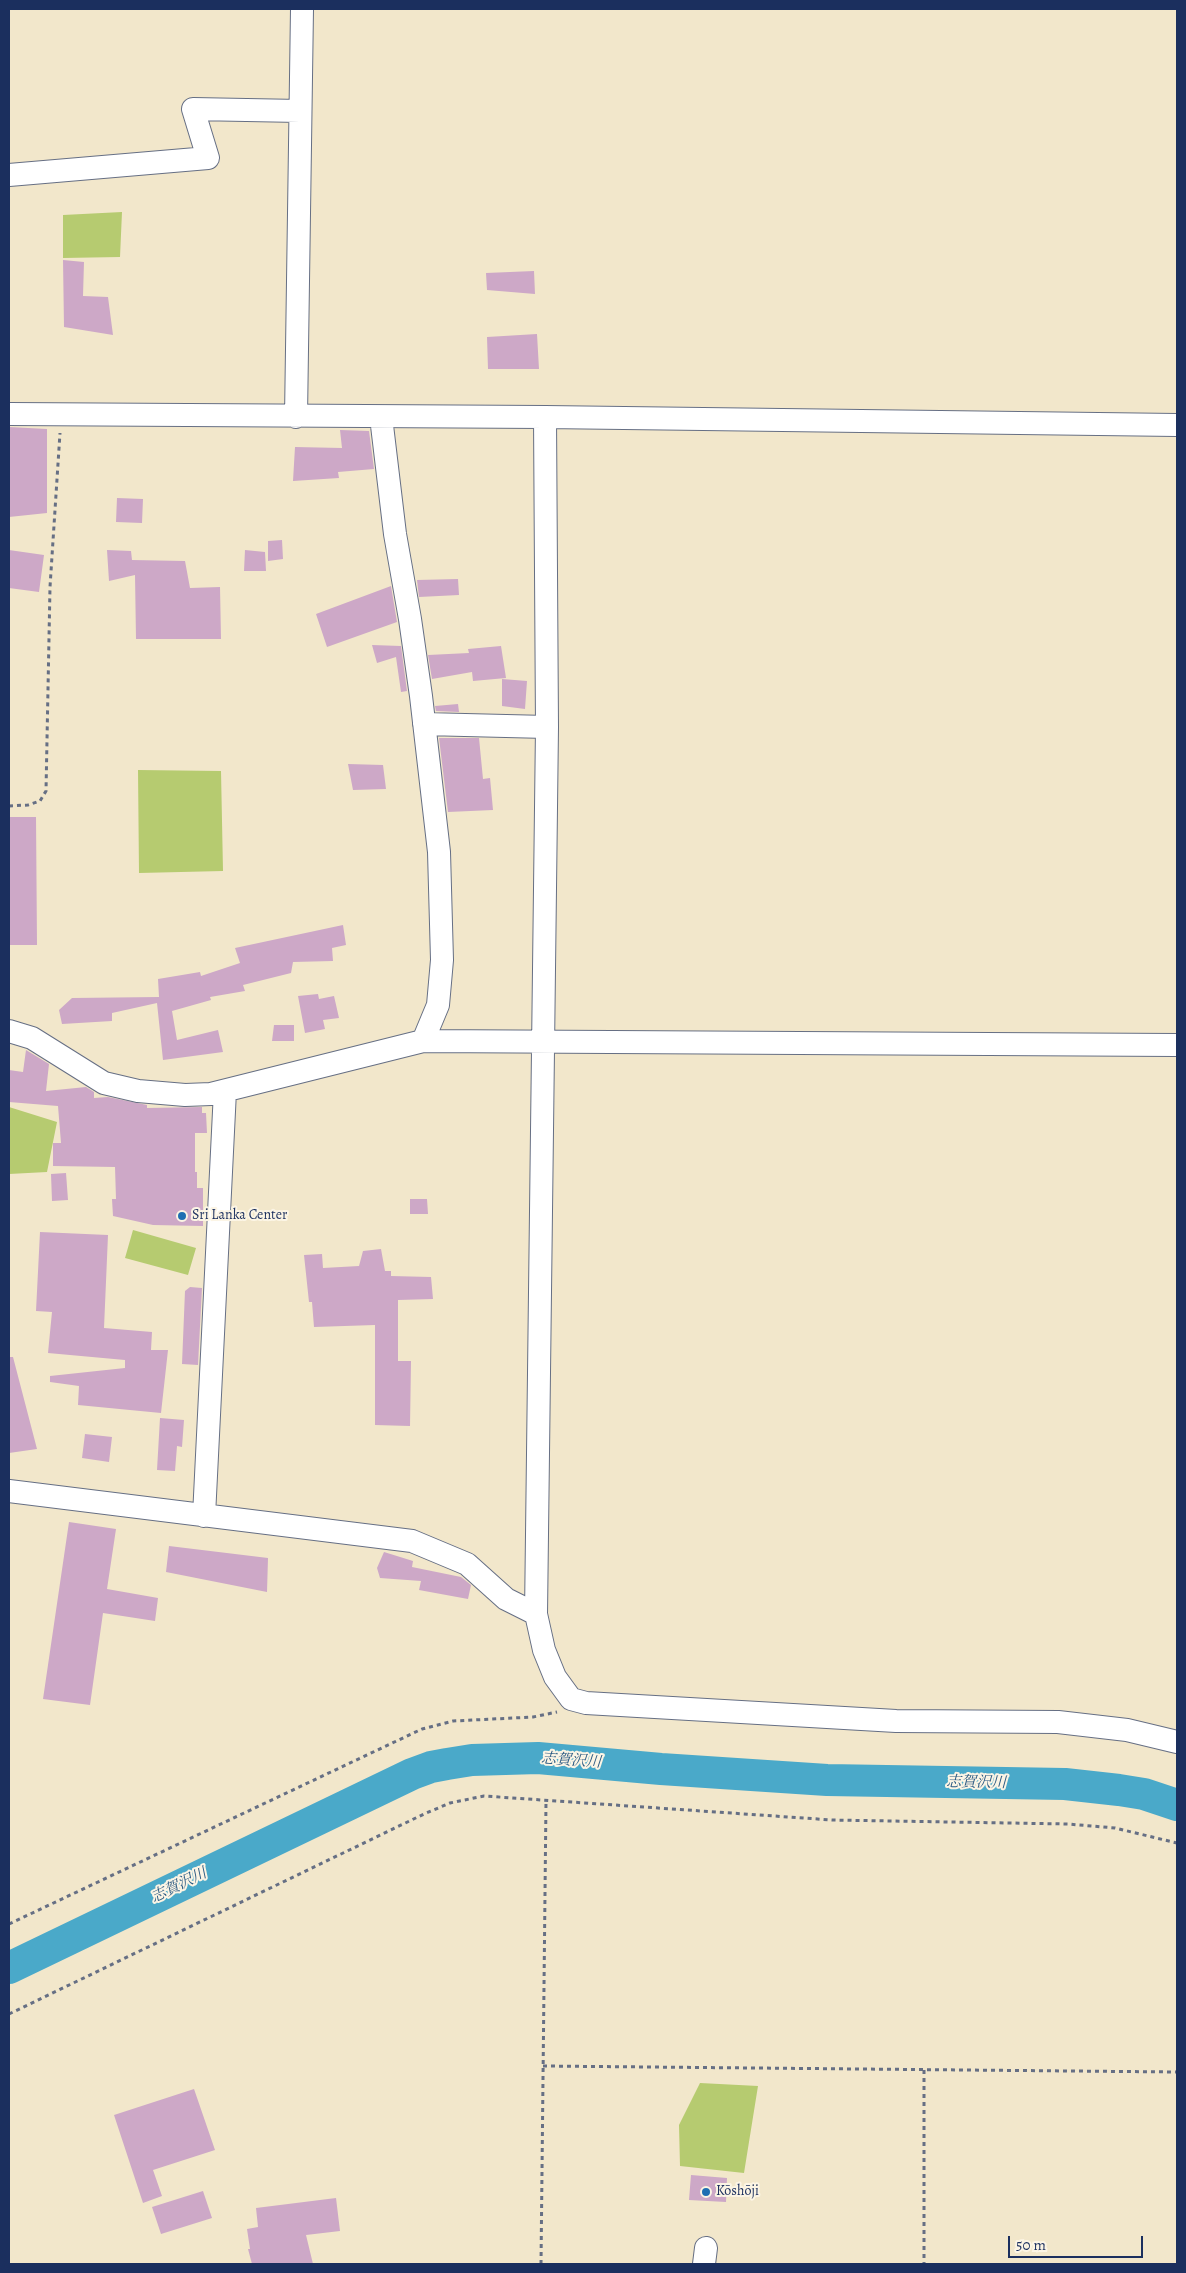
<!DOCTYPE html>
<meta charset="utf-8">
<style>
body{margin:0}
#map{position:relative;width:1186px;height:2273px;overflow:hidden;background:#f2e7cb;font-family:Alegreya,serif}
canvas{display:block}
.frame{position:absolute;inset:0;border:10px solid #1b2f5e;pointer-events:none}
.scale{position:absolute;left:1008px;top:2236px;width:135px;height:22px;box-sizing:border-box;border:2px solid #1b2f5e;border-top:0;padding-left:6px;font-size:15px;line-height:18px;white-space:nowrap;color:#1b2f5e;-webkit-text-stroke:4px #fcf5e5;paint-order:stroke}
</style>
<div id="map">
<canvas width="1186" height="2273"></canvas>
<div class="frame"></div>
<div class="scale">50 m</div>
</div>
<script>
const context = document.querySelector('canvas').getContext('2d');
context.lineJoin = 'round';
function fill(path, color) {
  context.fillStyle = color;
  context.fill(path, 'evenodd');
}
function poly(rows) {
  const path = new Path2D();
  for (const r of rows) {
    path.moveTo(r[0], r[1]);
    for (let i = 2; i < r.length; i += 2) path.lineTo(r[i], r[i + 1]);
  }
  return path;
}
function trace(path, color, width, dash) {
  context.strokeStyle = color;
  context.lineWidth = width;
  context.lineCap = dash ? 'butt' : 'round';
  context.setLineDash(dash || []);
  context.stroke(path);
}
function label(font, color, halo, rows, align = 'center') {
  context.font = font + ' Alegreya,"Noto Serif JP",serif';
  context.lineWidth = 4;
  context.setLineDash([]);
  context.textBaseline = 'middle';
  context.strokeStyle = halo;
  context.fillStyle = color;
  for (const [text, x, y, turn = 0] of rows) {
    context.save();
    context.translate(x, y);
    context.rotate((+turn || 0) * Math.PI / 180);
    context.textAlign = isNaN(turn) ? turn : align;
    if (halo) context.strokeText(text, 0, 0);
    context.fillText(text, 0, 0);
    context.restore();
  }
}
fill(poly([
 [122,212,120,257,63,258,63,215],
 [138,770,221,771,223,871,139,873],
 [9,1107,57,1122,47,1172,9,1174],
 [133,1230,196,1248,188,1275,125,1258],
 [700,2083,758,2086,744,2173,680,2166,679,2125]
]), '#b6cb70');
trace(poly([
 [9,1968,412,1774,431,1767,447,1764,472,1760,538,1758,661,1769,827,1780,1065,1784,1119,1790,1144,1794,1177,1805]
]), '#4aa9c9', 32);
fill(poly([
 [63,260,84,262,83,296,108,297,113,335,64,327],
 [534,271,535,294,487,290,486,273],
 [537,334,539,369,488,369,487,337],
 [9,427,47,429,47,513,9,517],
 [340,430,369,431,374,469,338,472,339,478,293,481,295,447,342,448],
 [117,498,143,499,142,523,116,522],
 [282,540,283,559,268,561,268,541],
 [9,550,44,555,39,592,9,588],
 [107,550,131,551,132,560,185,561,190,588,220,587,221,639,136,639,135,575,109,581],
 [245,550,265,552,266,571,244,571],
 [458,579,459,595,419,597,417,580],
 [391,586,397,622,327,647,316,614],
 [372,645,401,646,407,691,401,692,396,657,377,663],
 [501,646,506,678,473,681,472,672,432,679,428,655,469,653,468,649],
 [502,679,527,681,525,709,502,706],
 [458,704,459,712,436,711,435,706],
 [439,738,479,738,483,779,490,778,493,810,448,812],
 [348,764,383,765,386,789,353,790],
 [9,817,36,817,37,945,9,945],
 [343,925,346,945,332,948,333,961,293,962,291,973,243,985,245,991,210,997,211,1000,172,1011,177,1040,218,1030,223,1052,163,1060,157,1003,112,1013,112,1021,62,1024,59,1010,72,998,159,997,158,979,200,972,201,976,240,963,235,948],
 [318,994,319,999,334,996,339,1018,323,1020,325,1029,305,1033,298,996],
 [274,1025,294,1025,294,1041,272,1041],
 [26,1050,49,1064,46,1091,86,1087,94,1092,94,1098,108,1097,147,1105,147,1108,202,1107,202,1113,206,1113,207,1133,195,1133,195,1172,197,1172,197,1188,203,1188,203,1226,153,1225,113,1216,112,1199,116,1199,115,1167,53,1166,53,1143,61,1143,58,1106,9,1102,9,1070,23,1072],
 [66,1173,68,1200,52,1201,51,1174],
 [410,1199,427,1199,428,1214,410,1214],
 [40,1232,108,1235,104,1328,152,1332,151,1350,168,1350,161,1413,78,1405,79,1386,50,1382,50,1376,125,1368,125,1360,48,1353,52,1312,36,1311],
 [381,1249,385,1271,391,1271,391,1276,431,1277,433,1299,398,1300,398,1361,411,1361,410,1426,375,1425,375,1325,314,1327,312,1302,309,1302,304,1255,322,1254,323,1268,359,1266,363,1251],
 [190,1287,202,1288,198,1365,182,1364,185,1291],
 [9,1357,13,1357,37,1449,9,1453],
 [160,1418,184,1420,182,1447,177,1446,175,1471,157,1470],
 [85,1434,112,1437,109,1462,82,1458],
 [69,1522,116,1529,107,1589,158,1598,155,1621,103,1613,90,1705,43,1699],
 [169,1546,268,1558,267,1592,166,1572],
 [384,1552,413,1561,412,1567,461,1577,471,1585,468,1599,419,1590,421,1581,380,1578,377,1568],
 [194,2089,215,2150,153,2170,162,2196,143,2203,114,2115],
 [691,2175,727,2178,726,2202,689,2200],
 [203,2191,212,2218,161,2234,152,2207],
 [336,2198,340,2231,306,2235,313,2264,252,2264,248,2249,250,2249,247,2229,258,2227,256,2208]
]), '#cda8c7');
const minor = poly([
 [9,175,208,158,193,109,300,111],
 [9,414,545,417,1177,425],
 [296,417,302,9],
 [381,417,395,534,410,619,421,696,439,852,442,960,438,1005,423,1041],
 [545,417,547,727,536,1614,544,1650,555,1677,571,1699,586,1703,896,1721,1058,1722,1127,1730,1177,1742],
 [424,724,547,727],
 [9,1031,32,1038,104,1083,138,1091,185,1095,211,1094,423,1041,1177,1045],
 [9,1491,412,1541,467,1564,506,1599,536,1614],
 [204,1516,225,1091],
 [704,2264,706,2248]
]);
trace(minor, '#666f84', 24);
trace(poly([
 [9,806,28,805,40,801,46,791,50,587,60,433],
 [9,1924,422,1729,453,1721,533,1717,557,1712],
 [9,2014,424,1814,450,1803,484,1796,832,1820,1068,1824,1115,1828,1177,1843],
 [543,2066,1177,2072],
 [924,2070,924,2264],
 [541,2264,546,1801]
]), '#666f84', 3, [4, 4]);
trace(minor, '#fff', 22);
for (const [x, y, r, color] of [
 [182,1216,5,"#1f6fb2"],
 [706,2192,5,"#1f6fb2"]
]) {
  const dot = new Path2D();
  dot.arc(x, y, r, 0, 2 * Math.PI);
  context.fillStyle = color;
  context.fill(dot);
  trace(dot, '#fcf5e5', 2);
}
label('14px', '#1b2f5e', '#fcf5e5', [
 ["Sri Lanka Center",192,1216],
 ["Kōshōji",716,2192]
], 'left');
label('italic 15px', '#2b5a83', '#fcf5e5', [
 ["志賀沢川",571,1761,4],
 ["志賀沢川",976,1783,1],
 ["志賀沢川",179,1886,-26]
]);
</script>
